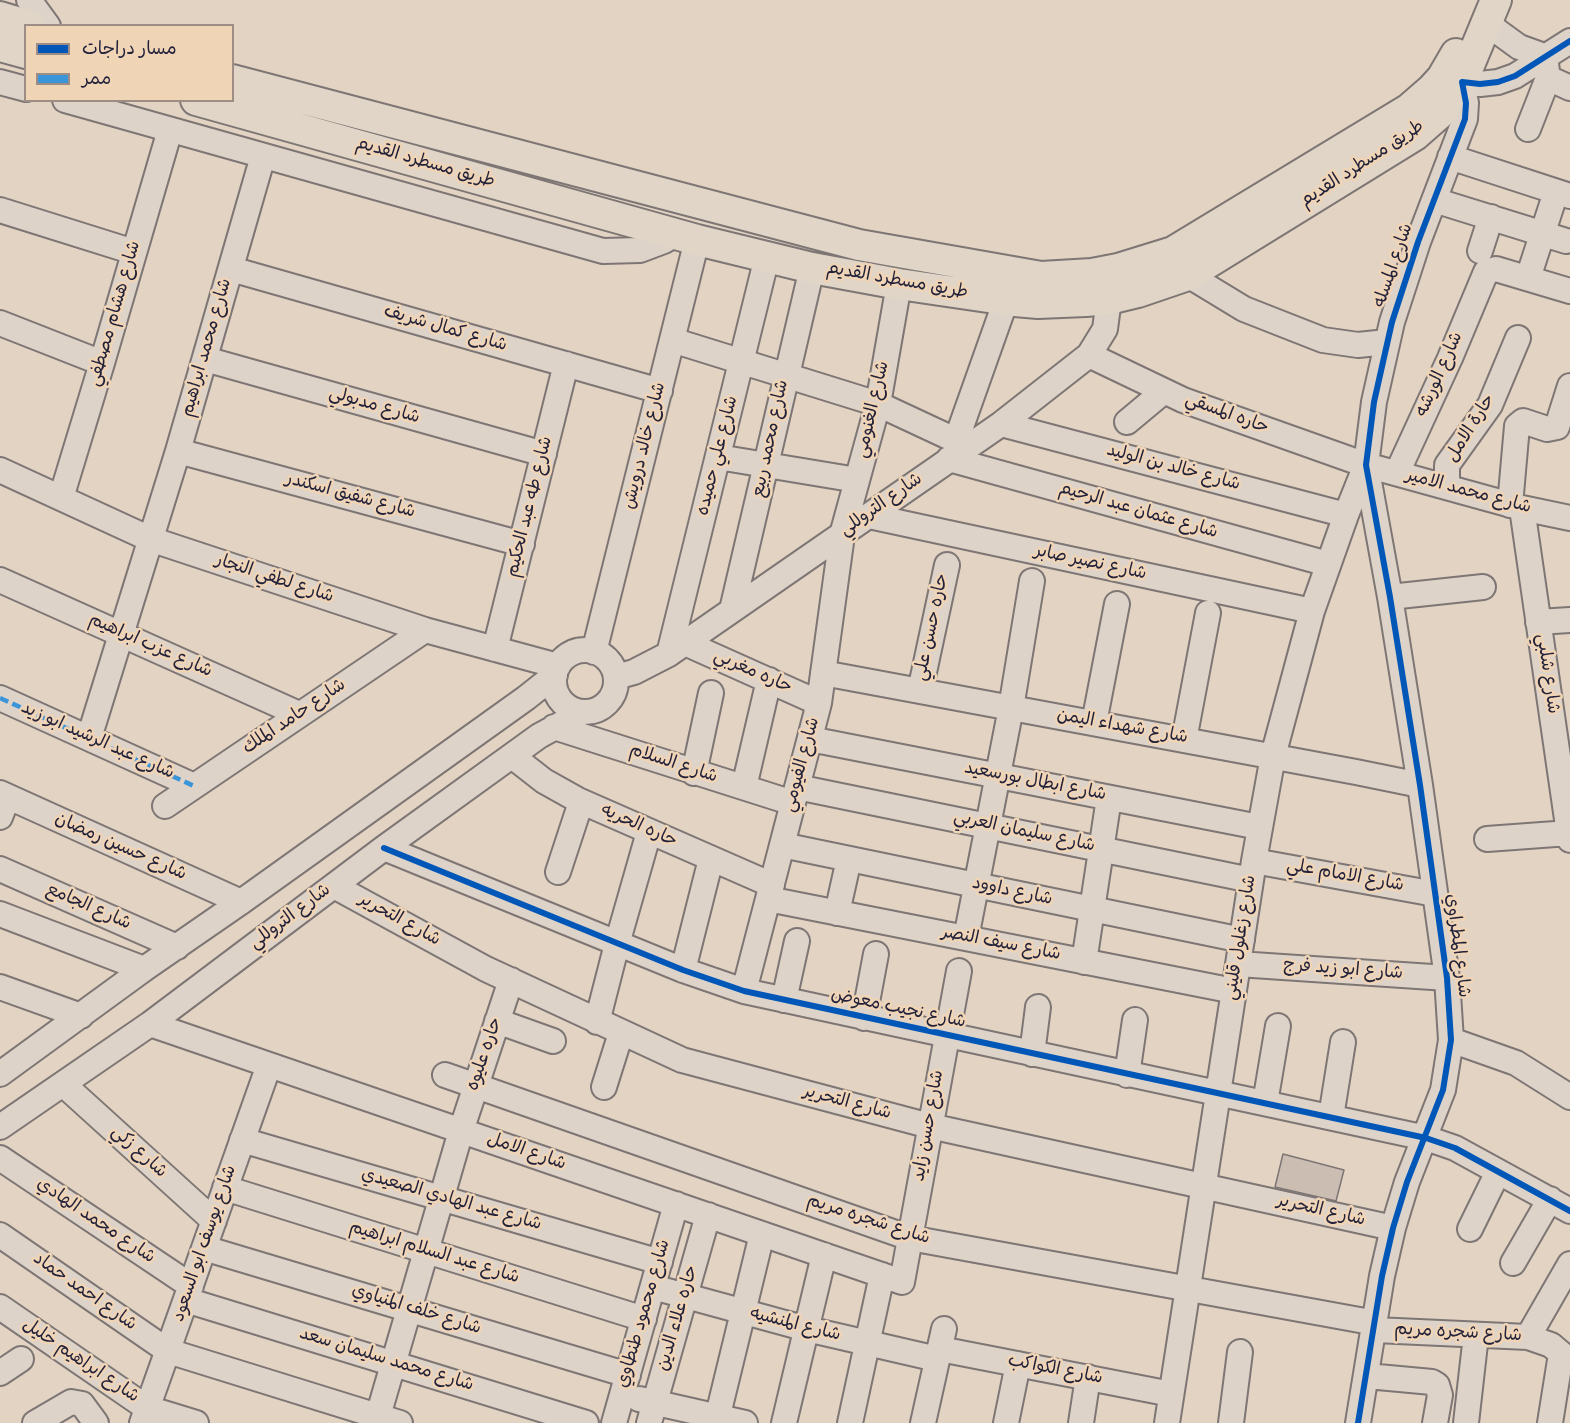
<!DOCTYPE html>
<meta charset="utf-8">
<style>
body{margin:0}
#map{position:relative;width:1570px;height:1423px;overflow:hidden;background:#e3d3c3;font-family:"Gochi Hand","Playpen Sans Arabic",sans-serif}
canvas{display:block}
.legend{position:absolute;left:24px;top:24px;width:210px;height:78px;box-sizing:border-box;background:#f0d4b6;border:2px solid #9e8d85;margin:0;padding:8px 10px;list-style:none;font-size:18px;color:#22223b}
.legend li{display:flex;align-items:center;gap:12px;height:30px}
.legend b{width:30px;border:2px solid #9e8d85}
</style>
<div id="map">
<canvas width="1570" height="1423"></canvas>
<ul class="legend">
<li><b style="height:8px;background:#0057b8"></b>مسار دراجات</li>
<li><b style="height:8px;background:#3b95d9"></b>ممر</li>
</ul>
</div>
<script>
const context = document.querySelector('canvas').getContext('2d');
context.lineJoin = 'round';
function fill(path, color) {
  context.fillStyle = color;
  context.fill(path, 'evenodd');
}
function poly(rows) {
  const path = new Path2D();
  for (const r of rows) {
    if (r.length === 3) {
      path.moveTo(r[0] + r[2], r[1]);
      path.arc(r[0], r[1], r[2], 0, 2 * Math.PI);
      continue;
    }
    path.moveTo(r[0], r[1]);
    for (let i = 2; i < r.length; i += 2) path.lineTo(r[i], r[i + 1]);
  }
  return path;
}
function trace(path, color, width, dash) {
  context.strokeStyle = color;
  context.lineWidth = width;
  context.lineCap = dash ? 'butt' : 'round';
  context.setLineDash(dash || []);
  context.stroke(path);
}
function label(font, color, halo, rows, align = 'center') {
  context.font = font + ' "Gochi Hand","Playpen Sans Arabic",sans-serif';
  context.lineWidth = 5;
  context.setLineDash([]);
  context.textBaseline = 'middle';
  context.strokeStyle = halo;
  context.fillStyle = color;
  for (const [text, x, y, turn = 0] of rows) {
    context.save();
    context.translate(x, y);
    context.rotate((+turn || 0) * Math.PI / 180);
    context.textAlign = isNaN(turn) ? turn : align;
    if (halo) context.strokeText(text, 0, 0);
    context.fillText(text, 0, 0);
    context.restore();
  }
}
const building = poly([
 [1283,1154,1344,1170,1336,1201,1275,1187,1283,1154]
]);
fill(building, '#ccbdb3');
trace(building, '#7d7674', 1.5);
const minor = poly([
 [29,0,48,26],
 [1488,21,1497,31,1519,47,1544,56],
 [1546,64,1548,78,1570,88],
 [0,82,26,89],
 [65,100,603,251,640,250,664,241,676,234],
 [1528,129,1548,78],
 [1450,157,1570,196],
 [1434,200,1566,241],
 [0,210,134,252],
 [1480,251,1491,217],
 [231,269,660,391],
 [1188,275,1244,309,1323,340,1358,345,1387,342],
 [1528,278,1556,192],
 [0,323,102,363],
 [672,340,878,404,968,446],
 [1089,355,1183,400,1366,465,1522,508,1570,518],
 [205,359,544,454],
 [1127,422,1163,392],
 [1001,424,1346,515],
 [956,441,1006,300],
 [178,451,522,544],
 [718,457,857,480],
 [949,459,1328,564],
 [0,470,150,539,425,630,558,666],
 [1397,473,1450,358,1486,272,1496,269,1570,291],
 [1450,488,1447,481,1447,465,1490,405,1518,338],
 [61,498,102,363,170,130],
 [1510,505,1517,426,1523,421,1547,429,1557,427,1570,386],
 [1522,508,1570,840],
 [869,516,1312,611],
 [0,580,299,714],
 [1390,597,1483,587],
 [732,610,812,268],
 [1538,622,1570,620],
 [685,643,819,703],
 [495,649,566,364],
 [585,681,31],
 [594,652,697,240],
 [669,654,767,257],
 [823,673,1356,772,1420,785],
 [616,677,634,672,669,654,1001,424,1089,355,1105,329,1109,299],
 [920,691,947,565],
 [0,698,194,786],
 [1094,723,1117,604],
 [554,727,793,803],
 [89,738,178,451,263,156],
 [810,739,1259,827],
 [1184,740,1208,613],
 [512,756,544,781,578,800,772,885],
 [694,773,711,693],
 [744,787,769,680],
 [797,787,1251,880],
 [0,793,241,902],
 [165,806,425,630],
 [0,817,8,797],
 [1487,839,1569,833],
 [782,845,1242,940],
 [384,848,683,970,744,991,1426,1138,1455,1148,1570,1211],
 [1254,861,1435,894],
 [0,869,177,947],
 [558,872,581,802],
 [334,886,486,969,682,1060,930,1126,1393,1228],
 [768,899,1234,991],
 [837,913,849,859],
 [0,914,144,969],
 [966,938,1011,708,1032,581],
 [1084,962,1109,798],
 [1238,964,1447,978],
 [683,970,711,859],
 [0,987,81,1016],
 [744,991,819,703,842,535,878,404,899,284],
 [784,1000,797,941],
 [864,1018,876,954],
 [497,1021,553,1041],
 [597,1022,617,944,649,832],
 [150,1024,902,1282,959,971],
 [1451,1040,1516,1063,1570,1097],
 [1032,1054,1038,1007],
 [0,1074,144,969,241,902,526,698,555,675],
 [445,1075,910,1238,1376,1323],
 [1127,1075,1135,1020],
 [63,1084,214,1221],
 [604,1087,621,1033],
 [1265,1103,1278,1026],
 [1331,1117,1343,1042],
 [0,1127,150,1024,384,848,539,736,583,712],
 [242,1140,660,1262],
 [0,1158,191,1286],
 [225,1188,644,1319],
 [1470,1229,1498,1172],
 [0,1235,168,1351,400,1423],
 [204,1248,628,1375],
 [1513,1263,1550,1199],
 [653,1287,807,1329,937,1359],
 [186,1300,586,1423],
 [0,1307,147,1408,196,1423],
 [1375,1330,1528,1337,1551,1345,1570,1361],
 [1528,1337,1570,1264],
 [940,1349,1171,1394],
 [0,1373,21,1359],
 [1367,1376,1432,1382,1437,1385,1440,1395,1435,1423],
 [639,1399,745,1423],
 [35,1423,71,1402,82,1404,96,1423],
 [142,1423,269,1065],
 [376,1423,461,1131,511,980],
 [614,1423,676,1204],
 [649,1423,708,1215],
 [716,1423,762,1234],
 [784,1423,824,1255],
 [850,1423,882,1275],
 [923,1423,944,1329],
 [1006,1423,1018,1364],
 [1081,1423,1088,1377],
 [1167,1423,1254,861,1273,756,1312,611,1346,515,1366,465],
 [1231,1423,1240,1352],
 [1358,1423,1382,1276,1393,1228,1407,1182,1443,1090,1451,1040,1447,978,1420,785,1390,597,1366,465,1374,402,1392,322,1418,242,1465,119,1466,103,1462,82,1480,84,1498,82,1515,76,1570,41],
 [1466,1423,1476,1335],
 [1550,1423,1561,1354]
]);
const major = poly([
 [0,17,30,26],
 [0,46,26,53],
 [232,80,859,245,1041,277,1092,274,1118,269,1173,252,1409,109,1432,89,1442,78,1456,54],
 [196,100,697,240,812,268,899,284,1015,301,1038,303,1086,301,1109,299,1138,292,1188,275,1415,135,1439,114,1462,82,1496,0]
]);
trace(minor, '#7d7674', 28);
trace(major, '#7d7674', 34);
trace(minor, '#ded3c8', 24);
trace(major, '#e0d5c6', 30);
trace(poly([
 [0,698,194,786]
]), '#3b95d9', 4.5, [9, 4.5]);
trace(poly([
 [384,848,683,970,744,991,1426,1138,1455,1148,1570,1211],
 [1358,1423,1382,1276,1393,1228,1407,1182,1443,1090,1451,1040,1447,978,1420,785,1390,597,1366,465,1374,402,1392,322,1418,242,1465,119,1466,103,1462,82,1480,84,1498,82,1515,76,1570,41]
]), '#0057b8', 6);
label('18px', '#22223b', '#f0d4b6', [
 ["طريق مسطرد القديم",425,164,16],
 ["طريق مسطرد القديم",1363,165,-33],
 ["شارع المسله",1395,266,-71],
 ["طريق مسطرد القديم",897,282,10],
 ["شارع هشام مصطفي",116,314,-74],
 ["شارع كمال شريف",445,330,16],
 ["شارع محمد ابراهيم",208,348,-74],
 ["شارع الورشه",1441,375,-66],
 ["شارع مدبولي",374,407,16],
 ["شارع الغنومي",874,410,-77],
 ["حاره المسقي",1226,415,20],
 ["حارة الامل",1472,429,-58],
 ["شارع محمد ربيع",772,439,-78],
 ["شارع خالد درويش",646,446,-76],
 ["شارع علي حميده",719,456,-76],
 ["شارع خالد بن الوليد",1173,469,15],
 ["شارع محمد الامير",1468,493,15],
 ["شارع شفيق اسكندر",350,497,15],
 ["شارع التروللي",882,506,-35],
 ["شارع طه عبد الحكيم",531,507,-76],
 ["شارع عثمان عبد الرحيم",1138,512,16],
 ["شارع نصير صابر",1090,564,12],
 ["شارع لطفي النجار",274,580,18],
 ["حاره حسن علي",933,628,-78],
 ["شارع عزب ابراهيم",150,647,24],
 ["حاره مغربي",752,673,24],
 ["شارع شلبي",1546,674,82],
 ["شارع حامد الملك",295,718,-34],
 ["شارع شهداء اليمن",1122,728,10],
 ["شارع عبد الرشيد ابو زيد",97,742,24],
 ["شارع السلام",673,765,18],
 ["شارع الفيومي",803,765,-75],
 ["شارع ابطال بورسعيد",1035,783,11],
 ["حاره الحريه",638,827,24],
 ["شارع سليمان العربي",1024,833,12],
 ["شارع حسين رمضان",120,848,24],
 ["شارع الامام علي",1345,877,10],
 ["شارع داوود",1012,893,12],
 ["شارع الجامع",88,908,24],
 ["شارع التروللي",291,918,-37],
 ["شارع التحرير",399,921,29],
 ["شارع زغلول قليني",1242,938,-81],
 ["شارع سيف النصر",1001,945,11],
 ["شارع المطراوي",1456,946,83],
 ["شارع ابو زيد فرج",1343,971,4],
 ["شارع نجيب معوض",898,1010,12],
 ["حاره عليوه",486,1055,-71],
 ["شارع التحرير",847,1104,15],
 ["شارع حسن زايد",930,1126,-80],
 ["شارع زكي",138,1153,42],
 ["شارع الامل",526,1153,19],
 ["شارع عبد الهادي الصعيدي",451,1201,16],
 ["شارع التحرير",1321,1212,13],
 ["شارع شجره مريم",868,1221,18],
 ["شارع محمد الهادي",95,1222,34],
 ["شارع يوسف ابو السعود",206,1244,-71],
 ["شارع عبد السلام ابراهيم",434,1254,17],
 ["شارع احمد حماد",84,1293,35],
 ["شارع خلف المنياوي",416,1311,17],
 ["شارع محمود طنطاوي",645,1314,-74],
 ["حاره علاء الدين",679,1319,-74],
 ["شارع المنشيه",795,1326,14],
 ["شارع شجره مريم",1458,1334,3],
 ["شارع محمد سليمان سعد",386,1361,17],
 ["شارع ابراهيم خليل",80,1362,34],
 ["شارع الكواكب",1055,1371,11]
]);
</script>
